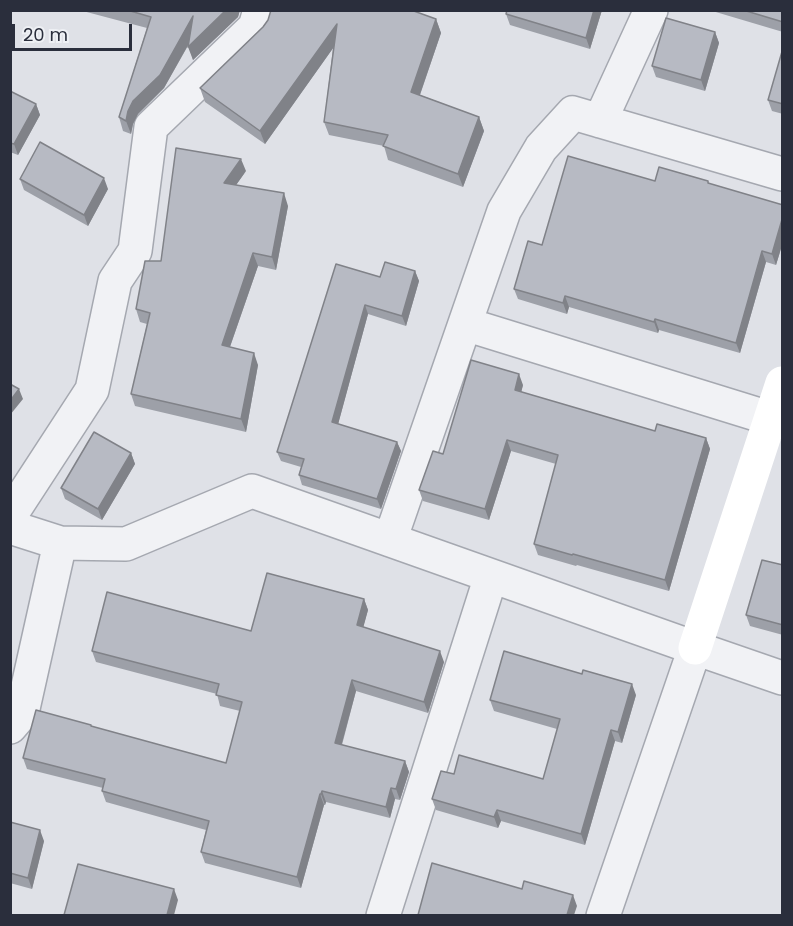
<!DOCTYPE html>
<style>
body{margin:0}
#map{position:relative;width:793px;height:926px;overflow:hidden;background:#dfe1e7;font-family:Poppins,sans-serif}
canvas{display:block}
.frame{position:absolute;inset:0;border:12px solid #2a2e3c;pointer-events:none}
.scale{position:absolute;left:12px;top:24px;width:120px;height:27px;box-sizing:border-box;border:3px solid #2a2e3c;border-top:0;padding-left:8px;font-size:18px;line-height:21px;white-space:nowrap;color:#2a2e3c;-webkit-text-stroke:4px #eef0f4;paint-order:stroke}
</style>
<div id="map">
<canvas width="793" height="926"></canvas>
<div class="frame"></div>
<div class="scale">20 m</div>
</div>
<script>
const context = document.querySelector('canvas').getContext('2d');
context.lineJoin = 'round';
function poly(rows) {
  const path = new Path2D();
  for (const r of rows) {
    path.moveTo(r[0], r[1]);
    for (let i = 2; i < r.length; i += 2) path.lineTo(r[i], r[i + 1]);
  }
  return path;
}
function trace(path, color, width, dash) {
  context.strokeStyle = color;
  context.lineWidth = width;
  context.lineCap = dash ? 'butt' : 'round';
  context.setLineDash(dash || []);
  context.stroke(path);
}
function fill(path, color) {
  context.fillStyle = color;
  context.fill(path, 'evenodd');
}
const street = poly([
 [600,121,651,10],
 [465,324,782,422],
 [10,516,92,390,115,281,135,251,151,127,255,27,260,10],
 [10,527,60,543,126,544,252,491,695,648,782,678],
 [390,540,504,211,541,148,573,113,782,174],
 [10,727,22,713,60,543],
 [383,916,491,576],
 [603,916,695,648]
]);
trace(street, '#a5a8b0', 36);
trace(street, '#f1f2f5', 33);
trace(poly([
 [695,648,782,383]
]), '#fff', 33);
fill(poly([
 [79,10,240,10,238,17,193,60,189,44,164,88,138,114,133,124,131,134,123,131,119,117,147,28],
 [507,10,602,10,590,49,510,25,506,14],
 [709,10,783,10,783,32],
 [436,19,441,33,420,95,479,117,484,131,463,187,388,160,384,146,329,135,324,122,333,48,265,144,205,102,200,88,263,27,268,20],
 [715,32,719,43,705,91,656,77,652,66],
 [783,48,783,114,772,111,768,100],
 [10,91,36,104,40,115,18,155,10,152],
 [246,171,236,185,288,206,276,270,258,266,230,347,258,365,246,432,135,406,131,394,147,324,140,322,136,309,161,261],
 [20,179,108,189,88,226,24,190],
 [655,181,708,181,709,184,783,205,783,242,776,265,766,262,740,353,659,330,658,333,569,307,567,314,518,299,514,289,542,245],
 [415,271,419,281,406,326,368,314,338,424,397,442,401,451,381,509,302,485,299,475,301,467,281,461,277,452,380,277],
 [523,385,521,392,655,431,706,438,710,449,669,591,577,565,576,566,538,555,534,544,556,464,511,451,489,520,423,501,419,490,443,454],
 [131,453,135,464,102,520,65,499,61,488],
 [783,565,783,635,750,626,746,615],
 [364,599,368,610,363,627,444,662,428,713,356,691,342,745,405,761,409,772,400,800,395,799,390,818,326,802,325,805,324,805,301,888,205,863,201,852,206,830,106,802,102,791,103,788,27,769,23,758,91,725,92,727,226,763,240,711,220,706,217,694,96,662,92,651,251,631],
 [636,695,622,743,615,741,585,845,501,821,498,828,436,810,432,799,454,774,543,779,557,729,494,711,490,700],
 [10,822,44,841,32,889,10,883]
]), '#9da0a8');
fill(poly([
 [226,10,240,10,238,17,193,60,188,47],
 [594,10,602,10,590,49,586,38],
 [193,16,197,29,164,88,138,114,133,124,131,134,126,121,128,111,133,101],
 [436,19,441,33,416,106,411,92],
 [337,24,341,37,265,144,260,131],
 [715,32,719,43,705,91,701,80],
 [36,104,40,115,18,155,14,144],
 [479,117,484,131,463,187,458,174],
 [241,159,246,171,229,195,224,183],
 [104,178,108,189,88,226,84,215],
 [284,193,288,206,276,270,272,257],
 [783,216,783,242,776,265,772,254],
 [762,251,766,262,740,353,736,343],
 [253,253,258,266,226,358,222,345],
 [415,271,419,281,406,326,402,316],
 [565,296,569,307,567,314,563,303],
 [365,305,368,314,336,432,332,422],
 [655,319,659,330,658,333,654,322],
 [254,353,258,365,246,432,241,419],
 [519,374,523,385,519,401,515,390],
 [19,389,23,399,10,415,10,401],
 [706,438,710,449,669,591,665,580],
 [507,440,511,451,489,520,485,509],
 [397,442,401,451,381,509,377,499],
 [131,453,135,464,102,520,98,509],
 [364,599,368,610,361,636,357,625],
 [440,651,444,662,428,713,424,702],
 [352,680,356,691,339,754,335,743],
 [632,684,636,695,622,743,618,732],
 [611,730,615,741,585,845,581,834],
 [405,761,409,772,400,800,396,789],
 [391,788,395,799,390,818,386,807],
 [322,791,326,802,325,805,321,794],
 [320,794,324,805,301,888,297,877],
 [497,810,501,821,498,828,494,817],
 [40,830,44,841,32,889,28,878],
 [174,889,178,900,174,915,167,915],
 [573,895,577,906,574,915,567,915]
]), '#808288');
const building = poly([
 [127,10,226,10,188,47,193,16,160,75,133,101,128,111,126,121,119,117,151,17,127,10],
 [271,10,411,10,436,19,411,92,479,117,458,174,383,146,388,135,324,122,337,24,260,131,200,88,263,27,268,20,271,10],
 [507,10,594,10,586,38,506,14,507,10],
 [743,10,783,10,783,22,743,10],
 [666,18,715,32,701,80,652,66,666,18],
 [783,48,783,104,768,100,783,48],
 [10,91,36,104,14,144,10,143,10,91],
 [40,142,104,178,84,215,20,179,40,142],
 [176,148,241,159,224,183,284,193,272,257,253,253,222,345,254,353,241,419,131,394,150,313,136,309,145,261,161,261,176,148],
 [568,156,655,181,659,167,708,181,708,183,783,205,783,216,772,254,762,251,736,343,655,319,654,322,565,296,563,303,514,289,528,241,542,245,568,156],
 [385,262,415,271,402,316,365,305,332,422,397,442,377,499,299,475,304,459,277,452,336,264,380,277,385,262],
 [471,360,519,374,515,390,655,431,657,424,706,438,665,580,573,554,572,555,534,544,558,455,507,440,485,509,419,490,433,451,443,454,471,360],
 [10,384,19,389,10,401,10,384],
 [94,432,131,453,98,509,61,488,94,432],
 [762,560,783,565,783,625,746,615,762,560],
 [267,573,364,599,357,625,440,651,424,702,352,680,335,743,405,761,396,789,391,788,386,807,322,791,321,794,320,794,297,877,201,852,209,821,102,791,105,779,23,758,36,710,91,725,91,726,226,763,242,702,216,695,219,684,92,651,107,592,251,631,267,573],
 [504,651,582,674,583,670,632,684,618,732,611,730,581,834,497,810,494,817,432,799,441,771,454,774,459,755,543,779,560,719,490,700,504,651],
 [10,822,40,830,28,878,10,873,10,822],
 [432,863,522,889,524,881,573,895,567,915,418,915,432,863],
 [78,864,174,889,167,915,64,915,78,864]
]);
fill(building, '#b7bac3');
trace(building, '#808288', 1.5);
</script>
